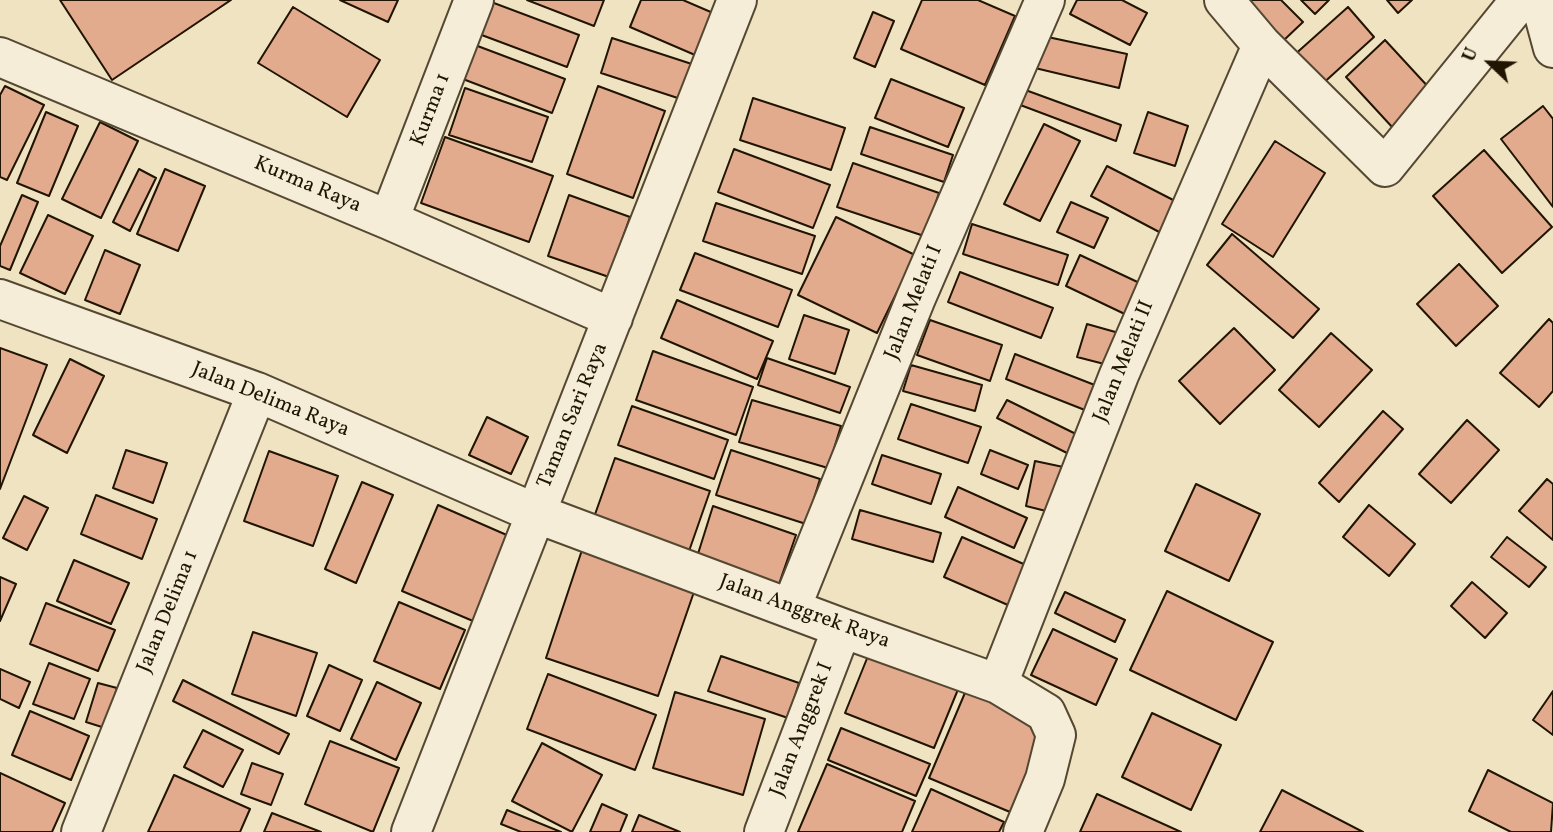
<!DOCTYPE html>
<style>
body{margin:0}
#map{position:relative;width:1553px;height:832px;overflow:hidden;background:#f0e3c2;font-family:Vollkorn,serif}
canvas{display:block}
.north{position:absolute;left:1455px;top:28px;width:70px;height:70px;-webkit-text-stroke:5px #f5edd7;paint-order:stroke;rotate:293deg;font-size:19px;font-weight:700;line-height:28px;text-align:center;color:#201403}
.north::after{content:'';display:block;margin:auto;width:24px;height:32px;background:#201403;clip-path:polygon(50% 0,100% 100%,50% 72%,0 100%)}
</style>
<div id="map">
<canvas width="1553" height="832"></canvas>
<div class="north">U</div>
</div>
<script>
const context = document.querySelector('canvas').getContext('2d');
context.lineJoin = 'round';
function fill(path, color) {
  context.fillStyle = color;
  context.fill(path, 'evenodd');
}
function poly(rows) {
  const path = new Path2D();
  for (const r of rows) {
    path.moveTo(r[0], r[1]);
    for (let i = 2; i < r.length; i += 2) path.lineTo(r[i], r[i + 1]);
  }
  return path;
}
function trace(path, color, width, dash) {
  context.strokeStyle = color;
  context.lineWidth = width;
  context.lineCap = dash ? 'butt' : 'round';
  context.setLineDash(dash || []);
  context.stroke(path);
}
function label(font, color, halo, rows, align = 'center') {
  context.font = font + ' Vollkorn,serif';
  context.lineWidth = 5;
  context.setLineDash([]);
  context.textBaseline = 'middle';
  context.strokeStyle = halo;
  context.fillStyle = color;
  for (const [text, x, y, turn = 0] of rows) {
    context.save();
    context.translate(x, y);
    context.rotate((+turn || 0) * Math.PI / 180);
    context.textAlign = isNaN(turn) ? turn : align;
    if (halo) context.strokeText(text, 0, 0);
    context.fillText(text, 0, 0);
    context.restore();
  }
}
const building = poly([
 [60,0,231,0,112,80,60,0],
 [340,0,398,0,388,22,340,0],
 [486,0,579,35,567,67,471,31,486,0],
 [527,0,604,0,594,26,527,0],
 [641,0,683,0,720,16,702,58,630,27,641,0],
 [922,0,978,0,1015,16,985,85,901,49,922,0],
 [1077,0,1122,0,1147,13,1130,45,1070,14,1077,0],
 [1243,0,1281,0,1303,22,1283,41,1243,0],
 [1301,0,1329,0,1315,14,1301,0],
 [1387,0,1412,0,1398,13,1387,0],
 [293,7,380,60,347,117,258,63,293,7],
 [1348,7,1374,37,1319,87,1292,57,1348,7],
 [873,12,894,21,875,67,854,58,873,12],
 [1043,36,1127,54,1119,88,1035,68,1043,36],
 [612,38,701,67,690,102,601,73,612,38],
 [1385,40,1432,91,1393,128,1346,77,1385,40],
 [467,42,565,79,552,113,455,76,467,42],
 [891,79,964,108,948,147,875,118,891,79],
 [5,86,44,105,7,180,0,177,0,95,5,86],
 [598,86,665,111,633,198,567,174,598,86],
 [465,88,548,117,532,162,449,135,465,88],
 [1020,88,1121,125,1116,141,1015,103,1020,88],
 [753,98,845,128,831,170,740,140,753,98],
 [1543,106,1553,119,1553,207,1501,139,1543,106],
 [46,112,78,126,49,196,17,183,46,112],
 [1148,112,1188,126,1175,166,1134,153,1148,112],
 [100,122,138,141,101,218,62,199,100,122],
 [1044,124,1080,141,1040,221,1004,204,1044,124],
 [870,127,953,155,944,182,861,154,870,127],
 [445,137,553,176,529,242,421,203,445,137],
 [1275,141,1325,173,1273,257,1222,224,1275,141],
 [734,149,830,185,813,228,718,192,734,149],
 [1484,150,1552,227,1502,273,1433,196,1484,150],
 [853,163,939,193,924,236,837,207,853,163],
 [1107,166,1179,203,1163,234,1091,196,1107,166],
 [139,169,156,178,130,231,113,222,139,169],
 [165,169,205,186,178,251,137,234,165,169],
 [22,195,38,202,10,270,0,266,0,246,22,195],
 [569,195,630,217,609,277,548,256,569,195],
 [1071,202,1108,218,1094,248,1057,232,1071,202],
 [716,203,815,236,802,274,703,241,716,203],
 [48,215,93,236,65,294,20,273,48,215],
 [836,217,915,255,877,333,798,295,836,217],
 [972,224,1068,255,1058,285,963,254,972,224],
 [1232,234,1319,309,1293,338,1207,265,1232,234],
 [105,250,140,265,120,314,85,300,105,250],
 [695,253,792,290,778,327,680,290,695,253],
 [1080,255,1146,286,1131,317,1066,286,1080,255],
 [1459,264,1498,306,1456,346,1417,304,1459,264],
 [960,272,1053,308,1041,338,948,302,960,272],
 [677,300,773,341,757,379,661,338,677,300],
 [804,315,849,330,835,374,789,359,804,315],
 [1549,319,1553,323,1553,391,1539,407,1500,373,1549,319],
 [930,320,1002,345,990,381,917,355,930,320],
 [1087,324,1126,335,1116,367,1077,357,1087,324],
 [1234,328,1275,370,1220,424,1179,381,1234,328],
 [1331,333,1372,370,1319,427,1279,390,1331,333],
 [0,348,47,365,0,489,0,348],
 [653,351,753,387,736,435,636,400,653,351],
 [1015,354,1105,389,1095,414,1006,379,1015,354],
 [767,358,850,387,840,413,758,385,767,358],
 [70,359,104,376,67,453,33,435,70,359],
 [911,365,982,385,975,411,903,391,911,365],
 [752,400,841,426,828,468,739,442,752,400],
 [1007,400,1082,437,1073,456,997,418,1007,400],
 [911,404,981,427,968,463,898,439,911,404],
 [632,406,728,440,714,479,618,445,632,406],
 [1383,411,1403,429,1339,502,1319,483,1383,411],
 [487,417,528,437,511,474,469,455,487,417],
 [1467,420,1499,450,1451,503,1419,474,1467,420],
 [126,450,167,463,153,503,113,488,126,450],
 [731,450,820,479,806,524,716,495,731,450],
 [990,450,1028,465,1018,489,981,474,990,450],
 [269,451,338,476,313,546,244,521,269,451],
 [882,455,941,474,931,504,872,484,882,455],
 [615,458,710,491,688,554,593,520,615,458],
 [1035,461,1068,468,1058,514,1026,506,1035,461],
 [1547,479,1553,484,1553,540,1519,511,1547,479],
 [362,482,393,495,356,583,325,569,362,482],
 [1196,484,1260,514,1229,581,1165,551,1196,484],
 [958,487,1027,518,1014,548,945,517,958,487],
 [96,495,157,519,142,559,81,534,96,495],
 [24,496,48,508,27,550,3,538,24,496],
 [438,505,509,536,473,621,402,591,438,505],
 [1369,505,1415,544,1389,576,1343,537,1369,505],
 [713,506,796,535,779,584,697,557,713,506],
 [860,510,941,533,933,562,852,539,860,510],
 [962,537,1035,569,1017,609,944,577,962,537],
 [1507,537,1546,567,1529,587,1491,557,1507,537],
 [582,550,695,589,658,696,546,658,582,550],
 [74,560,129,583,111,624,57,601,74,560],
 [0,577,16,584,0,621,0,577],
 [1472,582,1507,613,1485,638,1451,606,1472,582],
 [1167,591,1273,642,1236,720,1130,670,1167,591],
 [1065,592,1125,620,1115,642,1055,613,1065,592],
 [399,602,465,630,440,689,374,661,399,602],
 [46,603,115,630,98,671,30,644,46,603],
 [1053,629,1117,659,1096,705,1031,675,1053,629],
 [253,632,317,653,296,716,232,694,253,632],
 [870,651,959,687,934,748,845,713,870,651],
 [721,656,799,683,788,718,708,691,721,656],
 [49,663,90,679,74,719,33,704,49,663],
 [329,665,362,680,340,731,307,716,329,665],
 [0,669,30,682,19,708,0,699,0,669],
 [548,674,656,715,635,770,527,729,548,674],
 [183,680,289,734,279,754,173,701,183,680],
 [377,682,421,703,396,760,351,739,377,682],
 [98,683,117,688,105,728,86,722,98,683],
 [967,688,1048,722,1010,812,929,778,967,688],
 [1553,691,1553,735,1533,720,1553,691],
 [675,692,765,719,743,795,653,768,675,692],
 [30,711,89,736,71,780,12,755,30,711],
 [1152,713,1221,745,1191,810,1122,777,1152,713],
 [841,728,930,764,916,796,828,760,841,728],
 [203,730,243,750,223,787,184,767,203,730],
 [330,741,399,768,373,832,305,804,330,741],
 [542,743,602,775,572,832,512,801,542,743],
 [252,763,283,774,271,805,241,794,252,763],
 [827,764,915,801,902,832,798,832,827,764],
 [1488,770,1553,803,1551,832,1511,832,1469,811,1488,770],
 [0,773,65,803,52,832,0,832,0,773],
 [174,775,250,809,240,832,148,832,174,775],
 [931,789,1004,822,999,832,912,832,931,789],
 [1282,790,1363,832,1260,832,1282,790],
 [1097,794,1181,832,1080,832,1097,794],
 [602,804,627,815,620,832,590,832,602,804],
 [507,810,561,832,521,832,501,824,507,810],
 [272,813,321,832,264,832,272,813],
 [639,815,680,832,632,832,639,815]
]);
fill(building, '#e3ab8e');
trace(building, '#201403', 2);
const minor = poly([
 [1224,0,1262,45,1385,167,1517,4],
 [1540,0,1553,48],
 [0,57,389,220,613,318],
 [389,220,474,0],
 [0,299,257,392,535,513,842,628,998,684,1046,713,1056,735,1045,779,1023,832],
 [791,608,916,298,1045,0],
 [998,684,1119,375,1262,45],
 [81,832,257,392],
 [411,832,737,0],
 [764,832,842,628]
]);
trace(minor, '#544833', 42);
trace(minor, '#f5edd7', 38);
label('21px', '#201403', '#f5edd7', [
 ["Kurma 1",432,110,-69],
 ["Kurma Raya",307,186,23],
 ["Jalan Melati I",915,303,-68],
 ["Jalan Melati II",1125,362,-68],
 ["Jalan Delima Raya",270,401,22],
 ["Taman Sari Raya",574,416,-68],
 ["Jalan Delima 1",169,612,-68],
 ["Jalan Anggrek Raya",804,613,20],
 ["Jalan Anggrek I",803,730,-69]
]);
</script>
